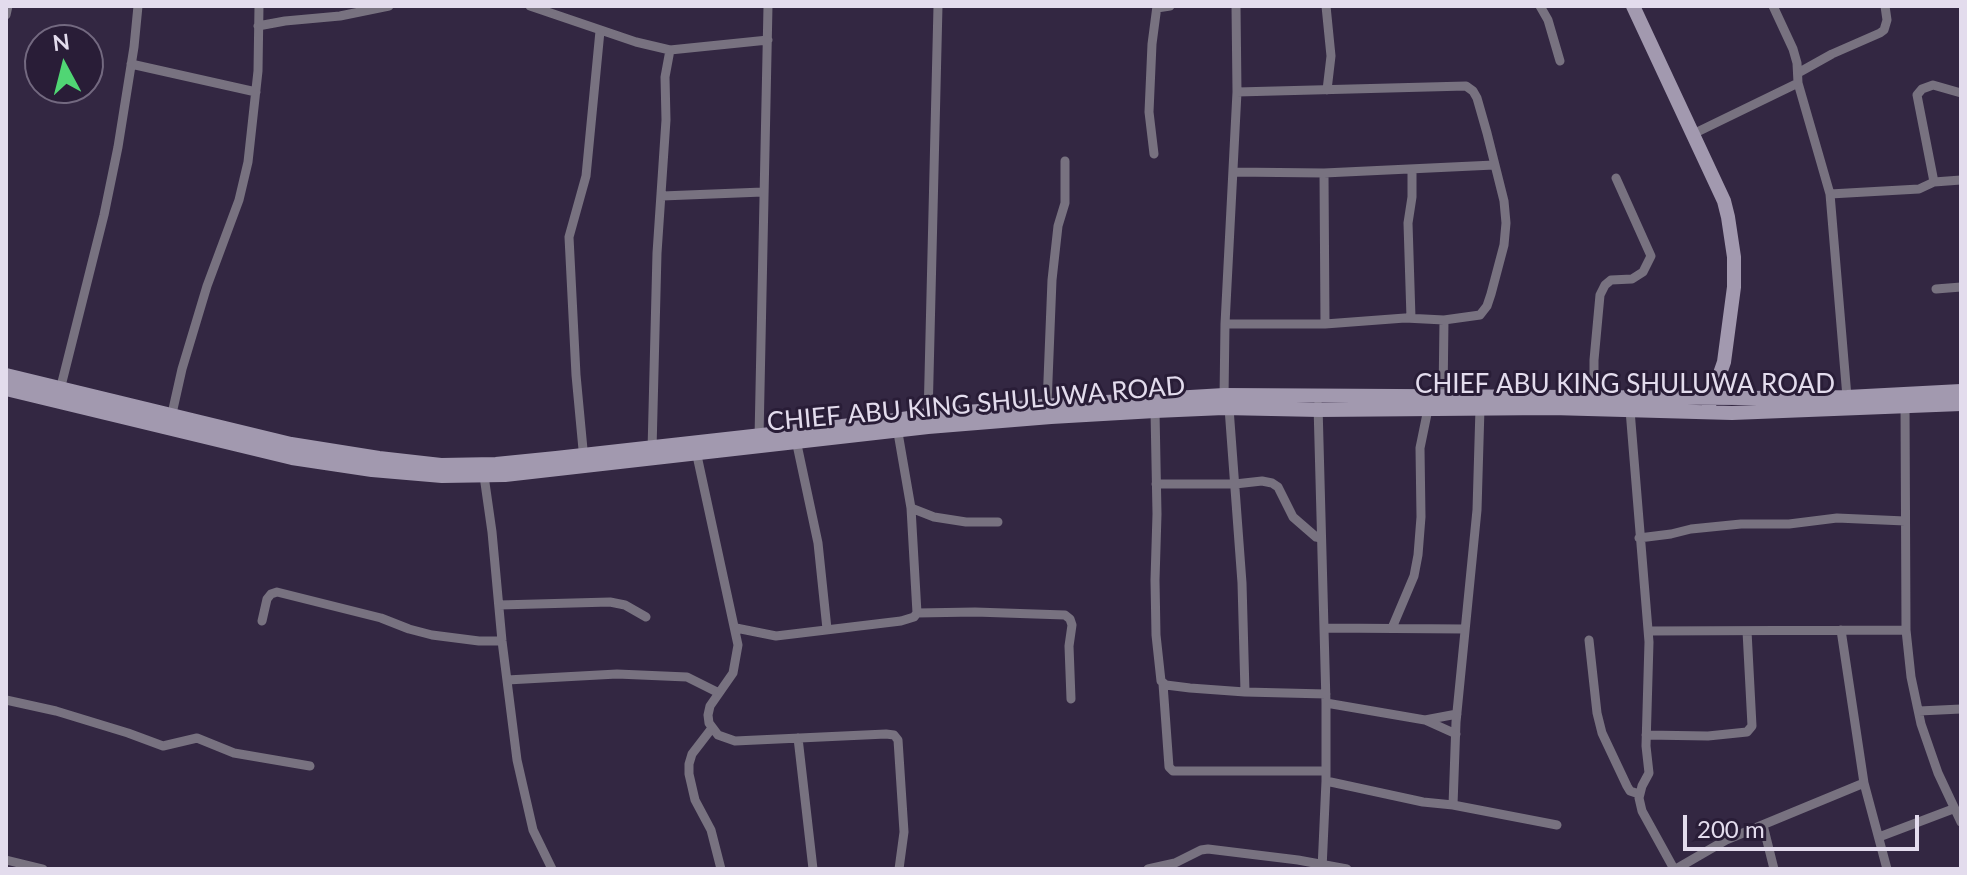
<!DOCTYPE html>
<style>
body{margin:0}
#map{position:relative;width:1967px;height:875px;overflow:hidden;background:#332742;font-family:Lato,sans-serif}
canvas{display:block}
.frame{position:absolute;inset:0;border:8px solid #e3dced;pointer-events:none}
.north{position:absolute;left:24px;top:24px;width:80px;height:80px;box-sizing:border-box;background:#291d37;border:2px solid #736980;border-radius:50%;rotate:353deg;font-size:22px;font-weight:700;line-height:32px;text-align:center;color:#e3dced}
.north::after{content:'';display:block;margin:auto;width:28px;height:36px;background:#50d674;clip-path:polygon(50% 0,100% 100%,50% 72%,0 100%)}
.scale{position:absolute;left:1683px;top:815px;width:236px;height:36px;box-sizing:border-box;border:4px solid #e3dced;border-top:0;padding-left:10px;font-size:24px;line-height:28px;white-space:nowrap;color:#e3dced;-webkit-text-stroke:6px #291d37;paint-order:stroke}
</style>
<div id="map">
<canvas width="1967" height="875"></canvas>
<div class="frame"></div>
<div class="north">N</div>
<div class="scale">200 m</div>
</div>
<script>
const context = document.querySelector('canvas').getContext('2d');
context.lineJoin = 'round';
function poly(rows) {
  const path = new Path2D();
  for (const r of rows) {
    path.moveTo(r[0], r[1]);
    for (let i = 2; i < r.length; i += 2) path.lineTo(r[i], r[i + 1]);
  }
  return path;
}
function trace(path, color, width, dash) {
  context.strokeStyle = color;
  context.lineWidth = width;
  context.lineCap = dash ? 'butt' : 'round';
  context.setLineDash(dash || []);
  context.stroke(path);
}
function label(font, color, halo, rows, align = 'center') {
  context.font = font + ' Lato,sans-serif';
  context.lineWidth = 6;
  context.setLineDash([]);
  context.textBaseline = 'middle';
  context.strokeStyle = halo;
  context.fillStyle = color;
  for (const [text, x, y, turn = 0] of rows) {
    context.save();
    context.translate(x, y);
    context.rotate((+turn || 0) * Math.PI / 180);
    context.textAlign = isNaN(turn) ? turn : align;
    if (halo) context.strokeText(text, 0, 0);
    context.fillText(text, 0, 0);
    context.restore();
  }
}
trace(poly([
 [530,6,636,42,670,50,768,40],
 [1326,6,1331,56,1327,90],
 [1540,6,1548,20,1560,61],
 [1157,8,1170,6],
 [6,15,8,6],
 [258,26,285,21,340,16,389,6],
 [131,64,256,92],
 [1798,73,1832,54,1880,33,1884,30,1887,20,1885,6],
 [1798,83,1830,194,1847,397],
 [1693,134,1798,83,1797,63,1793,49,1773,6],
 [1154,154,1149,112,1152,44,1157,6],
 [1233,172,1324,173,1494,165],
 [1324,173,1325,324],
 [1934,182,1917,95,1922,89,1933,85,1961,93],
 [1830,194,1919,189,1934,182,1961,180],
 [662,196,763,192],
 [1936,289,1961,287],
 [1411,318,1408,223,1412,197,1412,169],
 [1225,324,1325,324,1405,318,1444,320,1480,315,1487,306,1491,294,1504,245,1506,223,1504,201,1487,133,1477,98,1473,91,1466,86,1237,92],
 [60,390,104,215,118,147,134,47,138,6],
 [1443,397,1444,320],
 [1224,398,1225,324,1237,92,1236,6],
 [1594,398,1594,360,1600,295,1605,285,1611,280,1632,279,1643,272,1651,256,1616,178],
 [1905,403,1906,630,1911,677,1921,724,1938,773,1961,822],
 [1047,405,1052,280,1058,226,1065,203,1065,161],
 [1318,405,1326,703,1326,781,1322,869],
 [1229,408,1242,583,1245,692],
 [1630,410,1649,642,1646,746,1649,773,1642,786,1639,798,1642,811,1674,869],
 [1155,411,1157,514,1155,580,1156,635,1161,681,1166,685,1190,688,1245,692,1326,694],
 [171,418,182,369,207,286,239,200,248,162,258,71,259,6],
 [928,418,938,6],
 [759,438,768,6],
 [796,440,818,543,827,629],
 [652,450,657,253,666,120,665,77,670,50],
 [696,451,738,645,733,673,710,706,708,715,709,723,718,735,735,741,886,734,894,735,898,740,904,832,899,869],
 [584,460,576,375,569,237,586,176,600,31],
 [484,476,492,532,502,641,517,760,533,830,552,869],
 [1156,484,1235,484,1262,481,1272,483,1278,487,1293,517,1316,537,1321,538],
 [911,508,934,517,966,522,998,522],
 [1639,538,1671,534,1691,529,1741,524,1789,524,1837,518,1905,521],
 [499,605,610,602,625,605,646,617],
 [917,613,975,612,1065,615,1070,619,1072,625,1069,646,1071,699],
 [262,621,267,599,271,594,277,592,381,618,409,629,432,635,479,641,502,641],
 [736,628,776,636,901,621,914,617,917,613,911,508,897,427],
 [1324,628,1465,629],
 [1392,628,1414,576,1418,555,1421,517,1420,448,1428,409],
 [1841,630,1864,783,1887,869],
 [1649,631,1906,630],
 [1589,640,1597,713,1602,733,1627,786,1630,791,1639,794],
 [507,680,617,674,687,677,719,693],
 [1163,684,1169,767,1173,771,1326,771],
 [6,700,56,711,128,733,163,746,197,738,234,753,310,766],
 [1326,703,1425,720,1456,734],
 [1919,711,1961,709],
 [1425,720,1457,714],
 [712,728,692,754,689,764,689,774,695,800,711,830,721,869],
 [1646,735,1708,736,1747,732,1752,726,1747,631],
 [798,738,813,869],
 [1326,781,1423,802,1453,805,1557,825],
 [1453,805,1456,722,1477,510,1480,408],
 [1763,825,1774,869],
 [1879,837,1953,809],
 [6,860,43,869],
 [1148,869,1175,863,1201,850,1208,849,1298,860,1347,869],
 [1676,869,1726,840,1864,783]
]), '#787280', 9);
trace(poly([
 [1633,6,1724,201,1728,217,1734,257,1734,287,1724,362,1709,405],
 [6,375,291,444,379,458,441,465,496,464,556,458,896,420,928,415,1056,405,1224,395,1743,398,1847,397,1961,391],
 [6,389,292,458,372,470,442,476,505,475,928,427,1051,417,1155,411,1224,408,1319,410,1552,408,1732,413,1961,404]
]), '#a299af', 14);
label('26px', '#e3dced', '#291d37', [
 ["CHIEF ABU KING SHULUWA ROAD",1625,385],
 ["CHIEF ABU KING SHULUWA ROAD",976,404,-5]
]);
</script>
